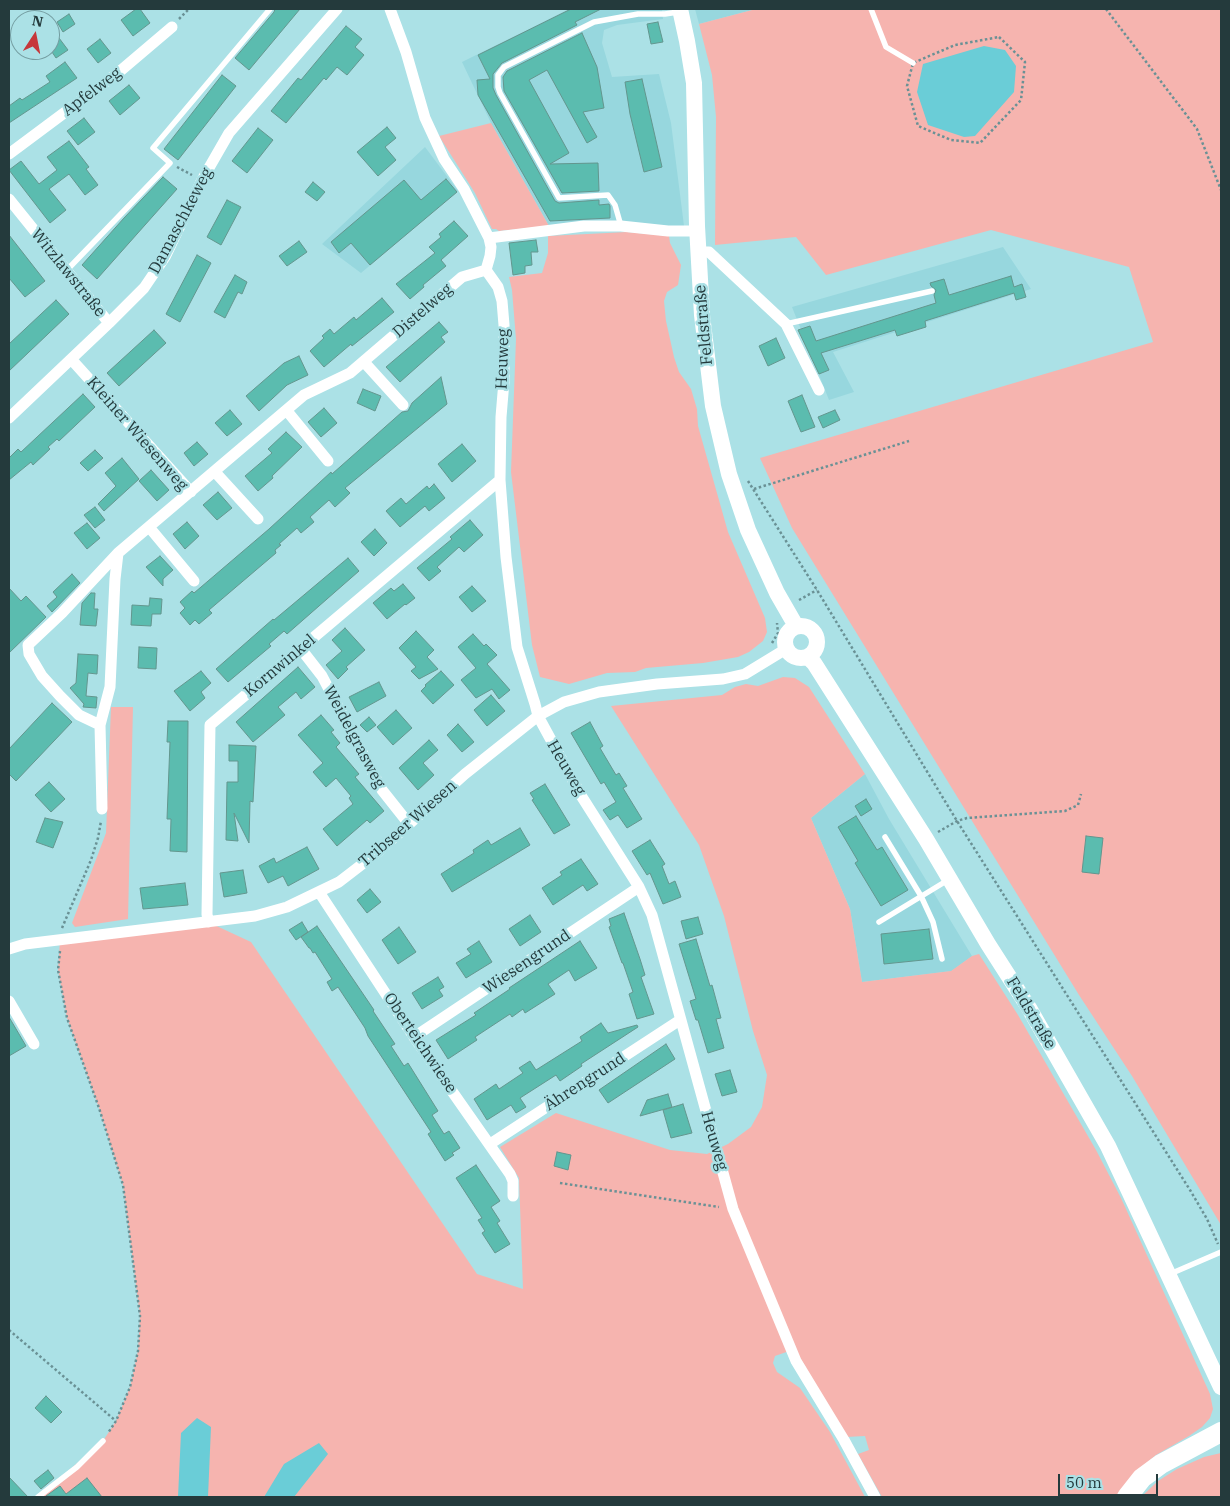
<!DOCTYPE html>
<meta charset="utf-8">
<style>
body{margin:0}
#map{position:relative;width:1230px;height:1506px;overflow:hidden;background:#abe1e6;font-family:"IBM Plex Serif",serif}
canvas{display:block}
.frame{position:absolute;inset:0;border:10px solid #243a3c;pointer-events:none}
.north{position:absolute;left:10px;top:10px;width:50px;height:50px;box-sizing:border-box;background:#abe1e6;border:1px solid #759ea2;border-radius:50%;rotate:11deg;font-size:14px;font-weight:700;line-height:20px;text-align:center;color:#243a3c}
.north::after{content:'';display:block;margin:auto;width:18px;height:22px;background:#c6373a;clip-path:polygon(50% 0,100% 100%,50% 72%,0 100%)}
.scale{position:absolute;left:1058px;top:1474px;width:100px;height:22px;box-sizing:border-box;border:2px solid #243a3c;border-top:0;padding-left:6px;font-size:15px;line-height:18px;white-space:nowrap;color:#243a3c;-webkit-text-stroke:4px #abe1e6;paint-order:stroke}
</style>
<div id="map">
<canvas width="1230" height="1506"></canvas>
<div class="frame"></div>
<div class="north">N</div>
<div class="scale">50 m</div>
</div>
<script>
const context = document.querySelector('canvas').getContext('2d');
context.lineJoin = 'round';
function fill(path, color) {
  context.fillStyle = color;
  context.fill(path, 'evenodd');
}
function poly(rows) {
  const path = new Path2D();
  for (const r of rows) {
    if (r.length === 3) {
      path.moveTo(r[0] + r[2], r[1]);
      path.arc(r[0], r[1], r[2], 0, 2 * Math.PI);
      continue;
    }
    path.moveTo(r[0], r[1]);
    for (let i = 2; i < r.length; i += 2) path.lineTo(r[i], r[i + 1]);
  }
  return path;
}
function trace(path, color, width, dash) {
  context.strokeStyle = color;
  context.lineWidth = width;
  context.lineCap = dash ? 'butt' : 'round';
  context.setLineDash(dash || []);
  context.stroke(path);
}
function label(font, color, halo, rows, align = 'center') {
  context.font = font + ' "IBM Plex Serif",serif';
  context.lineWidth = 5;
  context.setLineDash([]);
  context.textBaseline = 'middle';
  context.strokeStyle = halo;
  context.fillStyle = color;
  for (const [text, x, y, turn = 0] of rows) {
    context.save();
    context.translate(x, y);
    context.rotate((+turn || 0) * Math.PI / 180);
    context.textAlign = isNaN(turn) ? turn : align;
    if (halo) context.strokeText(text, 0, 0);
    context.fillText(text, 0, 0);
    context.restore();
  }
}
fill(poly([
 [569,9,662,9,663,19,617,25,604,30,602,43,612,77,659,74,671,123,684,226,549,226,491,123,462,62],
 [695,9,756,9,699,24],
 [425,147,458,191,361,273,322,244],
 [1003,247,1031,289,833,352,854,392,829,400,792,307],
 [865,774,889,819,972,956,952,971,862,982,850,909,811,818]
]), '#97d7de');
fill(poly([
 [756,9,1221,9,1221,1225,1132,1076,1079,995,792,528,760,458,1153,342,1129,267,991,230,826,275,796,237,715,245,716,117,712,75,699,24],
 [491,123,549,226,499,231,496,229,492,229,475,193,439,136],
 [627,232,669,236,670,243,681,265,678,285,667,292,664,301,666,321,674,357,679,372,691,389,697,409,698,426,728,532,765,618,767,632,763,641,749,652,738,657,703,663,646,668,635,672,607,673,569,684,540,677,532,645,511,472,516,339,512,290,509,277,542,273,548,253,548,236],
 [783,677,795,678,809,687,865,774,811,818,850,909,862,982,951,971,972,956,979,954,1018,1015,1096,1150,1121,1198,1210,1394,1213,1409,1210,1418,1202,1427,1189,1436,1156,1455,1137,1471,1118,1497,882,1497,858,1454,869,1450,865,1436,846,1437,795,1349,775,1356,773,1363,777,1372,800,1388,830,1432,865,1497,38,1497,103,1441,116,1421,130,1387,138,1351,140,1316,123,1185,99,1108,67,1018,58,970,60,940,208,922,251,942,477,1274,523,1289,519,1178,500,1147,556,1113,670,1150,707,1154,728,1144,751,1127,762,1107,767,1075,753,1031,724,916,699,845,611,706,722,695,735,687,746,684,758,686],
 [111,707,133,707,128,919,75,927,72,923,106,833],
 [1221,1453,1221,1497,1141,1497,1158,1481,1177,1469,1204,1457]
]), '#f6b4af');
fill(poly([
 [984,46,1005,50,1016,66,1014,92,975,136,964,137,928,125,917,92,923,64],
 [197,1418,211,1427,208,1497,178,1497,181,1433],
 [319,1443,328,1454,294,1497,264,1497,284,1464]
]), '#6acdd7');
const building = poly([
 [136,9,140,9,150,23,133,36,121,20,136,9],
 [275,9,300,9,249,70,235,58,274,12,275,9],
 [571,9,601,9,575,22,577,25,502,63,493,74,493,88,496,95,555,201,559,203,599,200,599,205,609,204,610,206,610,218,550,221,478,95,477,80,490,79,478,55,571,9],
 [69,14,75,24,63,32,57,22,69,14],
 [658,22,663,42,651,44,647,24,658,22],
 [346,26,362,39,355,47,364,55,347,75,337,67,326,80,324,78,286,123,271,111,298,78,301,80,346,26],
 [582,33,597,67,604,108,583,112,597,137,587,143,547,70,529,80,569,153,550,164,598,163,599,191,562,193,504,91,503,77,507,71,582,33],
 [59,38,68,50,56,58,50,49,50,45,59,38],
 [100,39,111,53,98,63,87,49,100,39],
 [65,62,77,78,9,123,9,106,20,98,22,100,50,82,46,76,65,62],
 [222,75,236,86,178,160,164,149,222,75],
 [642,79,662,167,644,172,630,114,625,82,642,79],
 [129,85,140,98,120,115,109,101,129,85],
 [84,118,95,132,78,145,67,131,84,118],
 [387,127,396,138,385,147,396,160,378,176,357,152,387,127],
 [258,128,273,140,247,173,232,161,258,128],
 [69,141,89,167,86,169,98,185,85,195,69,174,49,189,66,210,50,223,9,170,21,161,39,184,57,170,47,157,69,141],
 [163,177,177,189,97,279,82,265,124,218,163,177],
 [446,179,457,192,370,265,351,243,339,253,331,242,404,180,421,200,446,179],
 [313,182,325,192,317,201,305,192,313,182],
 [227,200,241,207,221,245,207,237,227,200],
 [454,221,468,236,441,260,446,266,423,285,424,287,410,299,396,284,435,253,429,247,441,237,439,234,454,221],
 [9,235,45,281,25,297,9,278,9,235],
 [536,240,538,252,531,252,532,265,525,266,525,273,513,275,509,243,536,240],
 [299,241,307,252,287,266,279,256,299,241],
 [197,255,211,263,180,322,166,314,197,255],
 [235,275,247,282,242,294,238,292,225,318,214,312,235,275],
 [1011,276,1014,287,1022,284,1026,297,1016,300,1014,293,925,321,926,327,897,336,895,330,821,353,829,370,819,374,798,330,810,326,816,341,936,303,934,295,936,290,931,286,930,283,944,279,949,295,1011,276],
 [382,298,394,312,352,346,351,344,324,367,310,351,324,338,322,336,330,329,334,334,354,317,356,320,382,298],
 [56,300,69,314,9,371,9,344,56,300],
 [439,322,448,332,441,337,445,342,400,382,386,367,439,322],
 [154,330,166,343,119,386,107,373,154,330],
 [776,338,785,358,768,366,759,346,776,338],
 [299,356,308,375,287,385,259,411,246,396,284,363,299,356],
 [441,377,447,404,345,488,350,493,335,507,329,500,310,517,314,522,301,533,297,528,279,544,281,545,275,550,276,553,209,610,212,613,199,624,195,620,190,625,180,613,185,608,180,602,192,591,194,593,269,529,331,472,332,474,402,412,408,411,412,403,441,377],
 [363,389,381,396,375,411,357,403,363,389],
 [83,394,95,407,59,441,57,439,48,447,50,449,33,465,31,462,9,480,9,458,18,449,21,452,83,394],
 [802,395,815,427,801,432,788,401,802,395],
 [324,408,337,423,321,437,308,422,324,408],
 [230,410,242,424,227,436,215,423,230,410],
 [835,410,840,420,823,428,818,417,835,410],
 [286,432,302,447,272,476,273,478,258,491,245,476,272,453,268,449,286,432],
 [197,442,208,454,194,466,184,453,197,442],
 [462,444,476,461,452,482,438,464,462,444],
 [95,450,103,458,88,471,80,463,95,450],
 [122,458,139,479,104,511,98,504,116,486,105,473,122,458],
 [151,470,169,490,157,501,139,481,151,470],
 [434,484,445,498,429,511,425,506,400,527,386,511,401,498,406,504,427,486,429,489,434,484],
 [218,492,232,508,217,520,203,505,218,492],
 [95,507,105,520,95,528,84,515,95,507],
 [470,520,483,535,464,552,459,547,437,567,441,571,429,581,417,568,452,539,450,537,470,520],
 [187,522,199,536,185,549,173,534,187,522],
 [87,523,100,538,87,549,74,533,87,523],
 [375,529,387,543,374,556,361,542,375,529],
 [160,556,173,570,163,579,163,586,146,567,160,556],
 [348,558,359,571,287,634,284,631,269,644,271,646,228,682,216,669,273,619,274,620,292,605,348,558],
 [72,574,80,583,52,612,47,606,57,597,53,592,72,574],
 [403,584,415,598,406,605,405,604,387,619,373,603,391,588,394,591,403,584],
 [472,586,486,601,472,612,459,597,472,586],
 [9,588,21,601,26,596,46,617,9,653,9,588],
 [91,593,95,593,94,609,98,609,96,626,80,625,82,603,91,593],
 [150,598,162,599,161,614,152,614,151,626,131,625,132,605,149,606,150,598],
 [345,628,365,650,346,667,348,669,338,679,326,665,342,651,332,640,345,628],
 [416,631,434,650,427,657,438,669,419,679,411,671,416,667,399,648,416,631],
 [473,634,484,646,486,644,497,655,487,664,510,690,499,699,492,689,476,698,461,680,476,668,458,647,473,634],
 [139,647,157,648,156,669,138,668,139,647],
 [78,654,98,655,97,674,88,673,86,696,97,697,96,708,83,707,84,704,70,688,76,683,78,654],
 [298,667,315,687,301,699,296,692,278,707,285,715,253,742,236,722,298,667],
 [201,671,211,683,201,692,205,698,190,711,174,691,201,671],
 [441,671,454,685,433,704,421,691,426,686,425,685,441,671],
 [379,682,386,696,357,712,349,697,379,682],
 [491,695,505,711,487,726,474,710,491,695],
 [52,703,72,722,16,781,9,774,9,749,52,703],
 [396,710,412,728,393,745,377,727,396,710],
 [321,715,334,730,331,732,340,743,336,747,359,774,355,777,384,811,370,823,367,820,337,846,323,829,353,804,349,798,351,796,336,778,326,787,313,772,323,763,298,735,321,715],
 [369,717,376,725,367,732,360,725,369,717],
 [168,721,188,721,187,852,170,851,171,819,167,819,170,742,167,742,168,721],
 [590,722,603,746,600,748,616,775,619,773,627,786,623,788,642,819,627,828,618,815,610,820,603,810,616,802,604,782,601,784,571,733,590,722],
 [458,724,474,742,462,752,447,735,458,724],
 [429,740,438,750,423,763,434,775,418,790,399,768,429,740],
 [229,745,256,746,253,802,250,801,249,843,234,813,238,841,226,840,227,782,238,782,238,761,229,761,229,745],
 [49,782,65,799,51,812,35,795,49,782],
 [545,784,570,825,554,834,532,800,534,799,530,793,545,784],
 [866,799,872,809,861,816,855,806,866,799],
 [856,816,877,850,882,847,908,890,881,906,855,863,858,861,838,827,856,816],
 [45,818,63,822,53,848,36,842,45,818],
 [520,828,530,845,452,892,441,874,474,853,473,850,488,840,491,845,520,828],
 [1086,836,1103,838,1099,874,1082,872,1086,836],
 [650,840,665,864,662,866,669,884,675,881,681,897,663,904,650,873,647,875,632,851,650,840],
 [307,847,319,869,288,886,283,876,268,883,259,866,274,858,276,863,307,847],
 [581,859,598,884,587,891,583,885,553,905,542,888,562,875,560,872,581,859],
 [243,870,247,893,224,897,220,873,243,870],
 [185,883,188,905,143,909,140,888,185,883],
 [370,889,381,902,367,913,357,900,370,889],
 [624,913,640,959,645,975,641,977,654,1014,637,1019,629,994,633,992,623,963,622,963,609,927,611,926,609,919,624,913],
 [530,915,541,932,520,946,509,929,530,915],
 [698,917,703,934,686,939,681,921,698,917],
 [302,922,308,932,296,940,289,930,302,922],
 [317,926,374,1010,373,1011,395,1044,391,1046,404,1066,408,1063,438,1111,432,1115,444,1134,449,1131,460,1148,452,1153,454,1155,445,1161,428,1134,431,1132,368,1036,365,1028,338,987,332,991,327,982,332,979,315,952,313,953,310,948,309,948,301,937,317,926],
 [399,927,416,952,398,964,382,940,399,927],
 [929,929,933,959,884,964,881,934,929,929],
 [696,939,710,986,712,985,721,1018,716,1019,724,1048,708,1053,698,1020,696,1020,690,1001,696,999,679,944,696,939],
 [479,941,492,962,466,978,456,963,471,954,467,949,479,941],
 [580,941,597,968,575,981,569,970,548,984,555,994,525,1013,523,1009,512,1017,510,1014,475,1037,477,1040,448,1059,436,1040,476,1015,474,1013,510,989,509,988,580,941],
 [438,977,444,987,439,990,443,996,422,1009,412,993,438,977],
 [9,1017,26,1046,9,1056,9,1017],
 [601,1023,608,1033,637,1025,638,1027,581,1064,582,1066,560,1081,556,1075,520,1098,526,1107,516,1113,511,1105,487,1120,474,1099,496,1084,499,1089,523,1073,519,1068,530,1061,536,1070,582,1041,580,1037,601,1023],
 [666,1044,675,1059,608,1103,599,1090,666,1044],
 [730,1070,737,1092,722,1096,715,1074,730,1070],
 [668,1094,672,1107,640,1116,647,1100,668,1094],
 [683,1104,692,1133,671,1138,663,1110,683,1104],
 [557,1152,571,1155,568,1170,554,1166,557,1152],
 [476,1165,500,1201,491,1207,500,1221,497,1223,510,1244,495,1253,482,1233,485,1231,478,1220,482,1218,456,1178,476,1165],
 [46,1396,62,1412,51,1423,35,1408,46,1396],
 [48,1470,54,1478,41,1489,34,1481,48,1470],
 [9,1477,28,1497,9,1497,9,1477],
 [87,1478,102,1497,46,1496,60,1486,66,1494,87,1478]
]);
fill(building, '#5bbcaf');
trace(building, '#63968e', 1);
trace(poly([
 [1106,9,1197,129,1221,190],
 [179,19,189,9],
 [999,37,1025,62,1021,100,980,143,951,140,918,126,907,86,913,63,955,45,999,37],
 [177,167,192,175],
 [748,481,817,590,957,821,1190,1190,1207,1219,1218,1244],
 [754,489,909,441],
 [799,600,817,590],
 [772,643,778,633,777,623],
 [938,832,957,821,967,818,1065,811,1078,805,1081,794],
 [62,928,91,860,98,838,101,821],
 [60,951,58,970,67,1018,99,1108,123,1185,140,1316,138,1351,130,1387,116,1421,108,1433],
 [560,1183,719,1207],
 [9,1330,116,1421]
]), '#6a9195', 2.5, [2.5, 2.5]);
trace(poly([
 [871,9,886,47,913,63],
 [621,226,615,205,608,195,559,198,500,93,498,87,498,75,504,67,594,22,638,14,665,14,678,12],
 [66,271,170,163,153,148,270,9],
 [786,324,932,291],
 [885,837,921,896,933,922,942,959],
 [879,922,948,880],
 [1170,1274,1221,1252],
 [38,1497,77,1467,103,1441]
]), '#fff', 5.5);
trace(poly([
 [390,9,406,52,425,118,444,159,464,189,489,238,491,247,490,256,486,270,498,287,502,301,504,325,504,381,501,417,500,480,506,557,517,647,535,704,538,716,582,797,639,887,652,915,733,1209,796,1361,844,1440,875,1497],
 [9,154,119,72,172,27],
 [9,199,109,323],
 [489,238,584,226,621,226,668,231,697,231],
 [699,252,709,252,786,324,819,390],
 [71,359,191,492],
 [364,362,403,405],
 [287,411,328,461],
 [9,418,109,323,144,288,165,257,202,180,229,133,337,9],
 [215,472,258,519],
 [149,527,194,581],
 [301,649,322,676,382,790,409,824],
 [100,725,79,715,60,696,42,676,29,654,28,645,62,613,118,553],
 [102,809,100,725,110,687,115,579,118,553,304,395,350,373,462,277,486,270],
 [319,892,414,1037,510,1174,513,1181,513,1196],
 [208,922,207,914,210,725,500,480],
 [9,949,25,944,255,916,287,907,339,882,378,852,465,774,538,716,564,702,599,692,657,684,723,679,745,674,786,649],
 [9,1001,34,1044],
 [414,1037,639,887],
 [490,1144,680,1020]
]), '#fff', 11);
trace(poly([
 [680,9,687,41,694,83,697,226,702,315,713,406,729,474,748,530,777,593,796,626],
 [801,642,16],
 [808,657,814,663,926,839,988,944,1029,1008,1108,1146,1221,1387]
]), '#fff', 16);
trace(poly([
 [1127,1497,1142,1478,1161,1464,1221,1432]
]), '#fff', 20);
label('16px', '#243a3c', '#abe1e6', [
 ["Apfelweg",92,92,-37],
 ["Damaschkeweg",181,221,-62],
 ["Witzlawstraße",68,273,51],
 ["Distelweg",423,311,-41],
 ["Feldstraße",704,325,-95],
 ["Heuweg",503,359,-88],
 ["Kleiner Wiesenweg",137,434,49],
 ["Kornwinkel",280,666,-40],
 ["Weidelgrasweg",354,737,62],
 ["Heuweg",566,768,60],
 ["Tribseer Wiesen",408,824,-41],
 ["Wiesengrund",527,962,-34],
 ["Feldstraße",1031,1013,59],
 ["Oberteichwiese",420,1043,56],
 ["Ährengrund",585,1082,-33],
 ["Heuweg",714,1141,74]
]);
</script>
